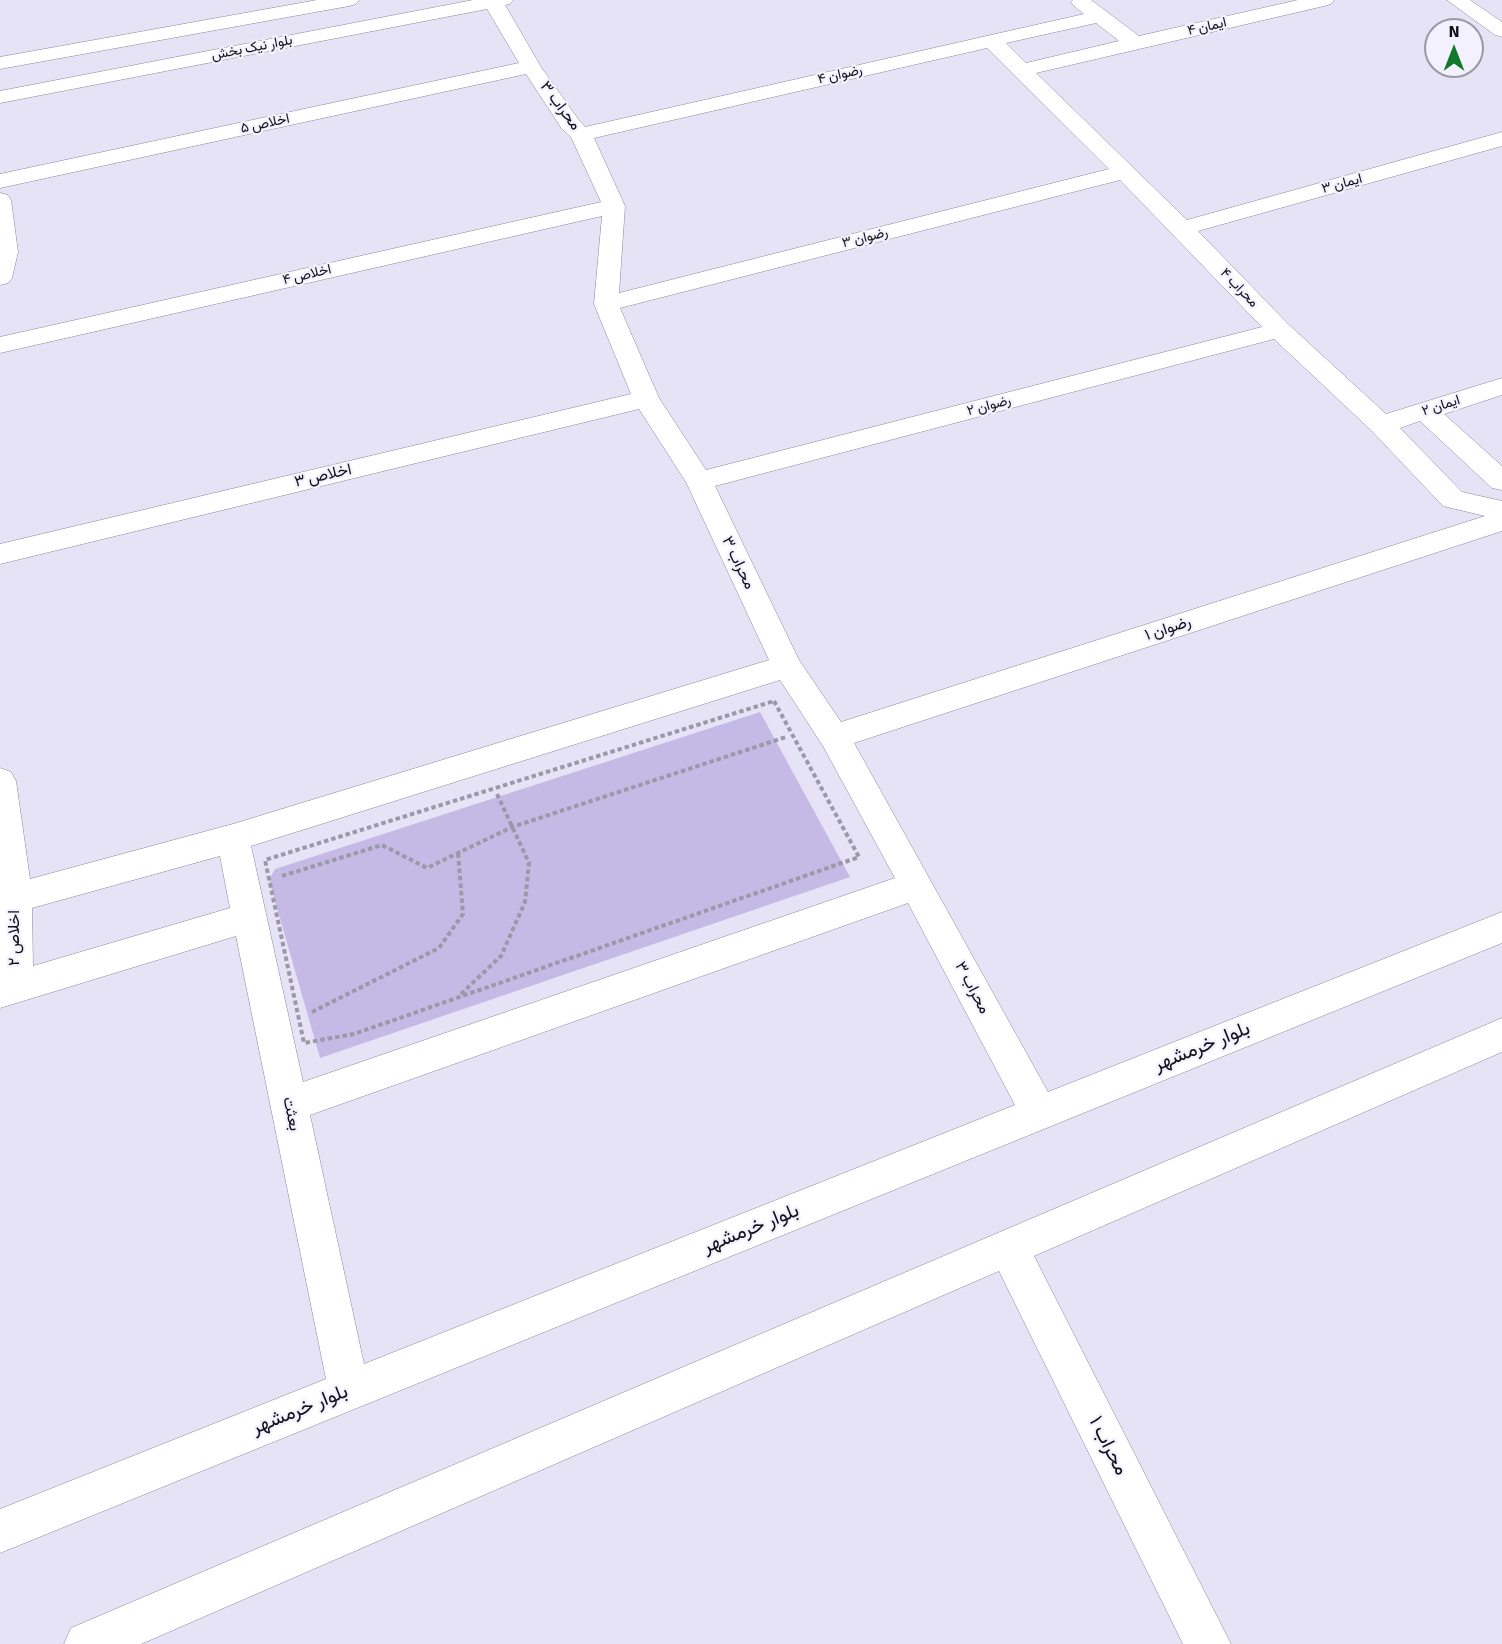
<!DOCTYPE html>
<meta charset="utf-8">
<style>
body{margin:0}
#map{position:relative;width:1502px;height:1644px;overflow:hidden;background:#e7e3f7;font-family:Signika,sans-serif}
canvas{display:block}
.north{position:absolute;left:1424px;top:18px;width:60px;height:60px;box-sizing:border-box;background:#f4f1fe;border:2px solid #9997a1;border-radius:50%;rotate:0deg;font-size:16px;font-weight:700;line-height:24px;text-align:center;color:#111016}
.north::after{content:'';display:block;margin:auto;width:21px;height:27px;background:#12782a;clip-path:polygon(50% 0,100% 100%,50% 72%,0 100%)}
</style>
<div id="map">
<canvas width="1502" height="1644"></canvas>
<div class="north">N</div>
</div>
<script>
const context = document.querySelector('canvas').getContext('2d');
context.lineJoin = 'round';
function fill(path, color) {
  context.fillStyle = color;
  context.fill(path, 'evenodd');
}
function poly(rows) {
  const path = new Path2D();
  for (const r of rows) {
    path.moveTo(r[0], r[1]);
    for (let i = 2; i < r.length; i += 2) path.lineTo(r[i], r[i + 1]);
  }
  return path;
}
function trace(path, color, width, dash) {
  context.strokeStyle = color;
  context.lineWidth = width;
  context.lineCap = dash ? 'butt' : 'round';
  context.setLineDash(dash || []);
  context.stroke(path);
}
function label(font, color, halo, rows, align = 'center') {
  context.font = font + ' Signika,Vazirmatn,sans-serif';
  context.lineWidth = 4.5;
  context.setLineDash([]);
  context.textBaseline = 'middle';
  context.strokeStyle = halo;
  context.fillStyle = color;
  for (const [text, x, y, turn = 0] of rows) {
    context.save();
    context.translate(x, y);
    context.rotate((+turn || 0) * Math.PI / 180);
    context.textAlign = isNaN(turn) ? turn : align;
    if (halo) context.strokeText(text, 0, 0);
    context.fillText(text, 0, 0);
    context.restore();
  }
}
fill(poly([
 [760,712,850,877,320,1058,269,880,275,869]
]), '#c4bae5');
const minor = poly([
 [317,0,359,0,356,4,349,6,0,69,0,57,317,0],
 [473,0,513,0,510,4,505,5,541,67,578,119,585,127,1084,14,1074,6,1071,2,1073,0,1091,0,1139,36,1298,0,1334,0,1331,4,1324,6,1036,73,1187,220,1502,132,1502,146,1198,231,1288,324,1386,414,1502,378,1502,395,1444,414,1502,466,1502,490,1492,488,1420,421,1400,428,1462,492,1502,501,1502,531,854,743,1048,1092,1502,912,1502,943,0,1553,0,1509,326,1379,236,936,0,1008,0,768,11,772,16,781,30,879,233,824,769,660,686,482,639,409,0,564,0,544,631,394,594,304,602,216,0,353,0,337,601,202,571,137,562,129,526,74,0,188,0,174,519,63,487,9,0,103,0,91,473,0],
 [1096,23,1119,41,1026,63,1006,43,1096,23],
 [987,48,1109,169,619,293,625,206,594,138,987,48],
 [1120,180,1262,327,706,470,659,398,620,308,1120,180],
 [1274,339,1372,431,1443,506,1485,516,841,722,799,660,715,486,1274,339],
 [780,680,823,746,895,878,303,1082,251,846,780,680],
 [220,856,230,908,33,966,32,908,220,856],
 [908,903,1015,1105,364,1364,310,1115,908,903],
 [1447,0,1470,0,1502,22,1502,37,1495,35,1447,0],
 [0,193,8,195,11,200,18,252,12,278,8,283,0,285,0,193],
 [1502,1018,1502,1052,1034,1256,1231,1644,1183,1644,999,1271,141,1644,64,1644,71,1628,1502,1018]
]);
trace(minor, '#8b8699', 1);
trace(poly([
 [774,701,859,857,354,1034,304,1043,265,860,774,701],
 [282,876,382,845,427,868,512,827,786,737],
 [461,994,501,956,525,902,529,863,497,794],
 [312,1012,439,948,463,914,458,853]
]), '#9b98a7', 4, [4.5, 3]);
fill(minor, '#fff');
label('14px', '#111016', '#f4f1fe', [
 ["ایمان ۴",1207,27,-13],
 ["بلوار نیک بخش",252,48,-11],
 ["رضوان ۴",840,75,-13],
 ["اخلاص ۵",265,124,-12],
 ["ایمان ۳",1342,184,-15],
 ["رضوان ۳",865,238,-14],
 ["اخلاص ۴",307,275,-13],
 ["محراب ۴",1239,288,46],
 ["رضوان ۲",989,406,-15],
 ["ایمان ۲",1441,406,-18]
]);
label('16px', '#111016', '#f4f1fe', [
 ["محراب ۳",560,106,53],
 ["اخلاص ۳",323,476,-13],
 ["محراب ۳",738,563,64],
 ["رضوان ۱",1168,629,-18],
 ["اخلاص ۲",15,938,-90],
 ["محراب ۳",972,988,62],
 ["بعثت",291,1114,78]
]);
label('20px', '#111016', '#f4f1fe', [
 ["بلوار خرمشهر",1202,1047,-22],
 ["بلوار خرمشهر",751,1229,-22],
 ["بلوار خرمشهر",300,1410,-22],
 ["محراب ۱",1108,1446,63]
]);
</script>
